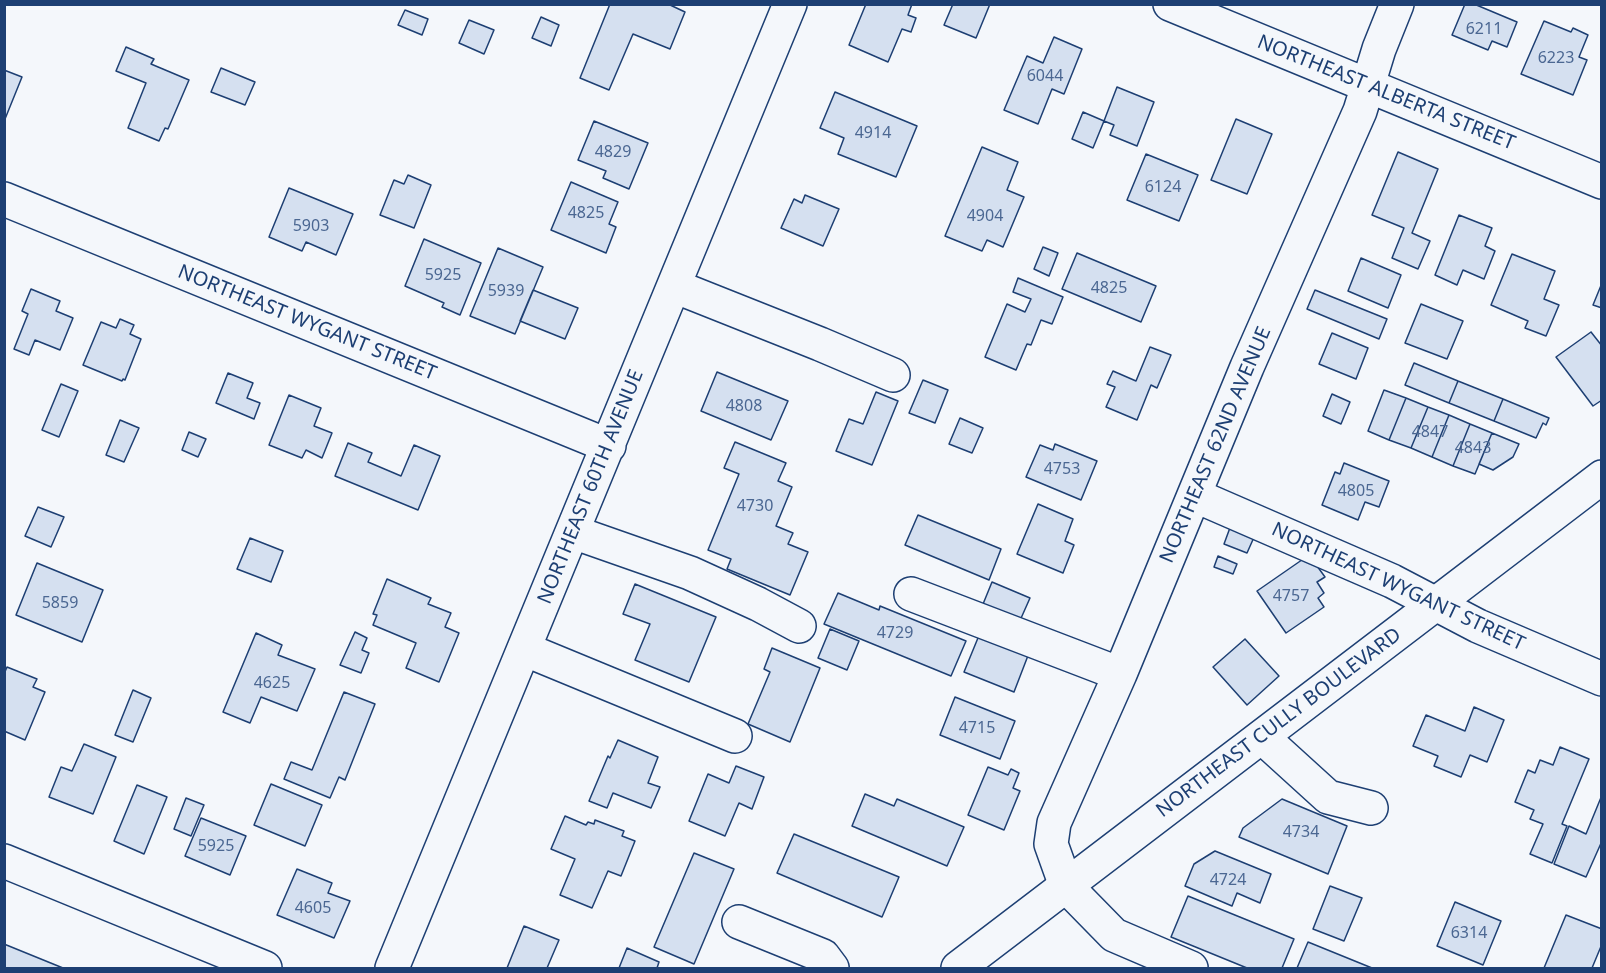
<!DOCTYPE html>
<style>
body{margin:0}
#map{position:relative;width:1606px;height:973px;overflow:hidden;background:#f4f7fb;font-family:"Noto Sans",sans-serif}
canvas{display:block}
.frame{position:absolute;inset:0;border:6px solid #1d3f73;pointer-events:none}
</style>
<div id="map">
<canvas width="1606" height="973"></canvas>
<div class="frame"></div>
</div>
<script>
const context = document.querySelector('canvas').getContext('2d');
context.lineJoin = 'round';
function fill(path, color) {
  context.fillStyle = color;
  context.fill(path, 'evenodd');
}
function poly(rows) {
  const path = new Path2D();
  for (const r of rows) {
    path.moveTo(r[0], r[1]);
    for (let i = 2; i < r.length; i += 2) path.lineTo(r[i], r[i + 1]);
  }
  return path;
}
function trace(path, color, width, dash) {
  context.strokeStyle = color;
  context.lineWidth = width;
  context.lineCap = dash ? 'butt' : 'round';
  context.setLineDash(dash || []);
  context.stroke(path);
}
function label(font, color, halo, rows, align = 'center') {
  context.font = font + ' "Noto Sans",sans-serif';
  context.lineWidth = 4.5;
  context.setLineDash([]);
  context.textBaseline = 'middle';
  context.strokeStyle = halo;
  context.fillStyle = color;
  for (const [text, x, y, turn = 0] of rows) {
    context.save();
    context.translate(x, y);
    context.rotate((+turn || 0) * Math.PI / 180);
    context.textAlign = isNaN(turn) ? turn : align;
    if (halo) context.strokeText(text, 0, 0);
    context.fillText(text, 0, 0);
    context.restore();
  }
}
const building = poly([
 [610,4,668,4,685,12,670,49,633,34,609,90,580,78,610,4],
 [866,4,912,4,908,15,916,18,911,32,902,29,888,62,849,45,866,4],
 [953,4,990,4,976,38,944,25,953,4],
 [1465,4,1474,4,1517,22,1507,47,1492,41,1488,50,1452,35,1465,4],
 [405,10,428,19,422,35,398,25,405,10],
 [541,17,559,25,551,46,532,38,541,17],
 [469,20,494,30,484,54,459,43,469,20],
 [1544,21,1571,32,1573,28,1588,35,1579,57,1587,60,1573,95,1521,74,1544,21],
 [1054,37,1082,49,1064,94,1052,89,1038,124,1004,110,1027,56,1043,63,1054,37],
 [126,47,154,59,151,64,189,80,168,129,165,128,159,141,128,128,146,83,116,71,126,47],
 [221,68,255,82,245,105,211,92,221,68],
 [4,70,22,77,5,119,4,118,4,70],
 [1117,87,1154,102,1137,146,1110,135,1114,125,1104,121,1093,148,1072,139,1083,112,1104,121,1117,87],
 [835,92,917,126,896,177,838,154,844,138,820,128,835,92],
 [1236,119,1272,134,1247,194,1211,180,1236,119],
 [594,121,648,143,629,189,603,178,606,171,578,160,594,121],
 [982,147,1018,162,1007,190,1024,197,1003,247,987,240,982,251,945,236,982,147],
 [1398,152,1438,169,1412,233,1430,241,1418,269,1392,258,1404,228,1372,215,1398,152],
 [1146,154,1198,175,1179,221,1127,200,1146,154],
 [408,175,431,185,414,228,380,215,394,180,404,184,408,175],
 [571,182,618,202,609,224,616,227,606,253,551,230,571,182],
 [289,188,353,214,336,255,306,242,302,251,269,237,289,188],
 [805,195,839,209,823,246,781,228,794,199,802,203,805,195],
 [1459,215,1492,228,1485,246,1495,251,1484,279,1463,270,1457,285,1435,275,1459,215],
 [424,239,481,263,460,315,442,307,444,303,405,286,424,239],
 [1043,247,1058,253,1049,276,1034,269,1043,247],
 [498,248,543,267,515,334,470,316,498,248],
 [1077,253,1156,286,1141,322,1062,289,1077,253],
 [1512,254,1555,271,1544,299,1559,305,1546,336,1525,328,1528,321,1491,305,1512,254],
 [1361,258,1401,275,1388,308,1348,291,1361,258],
 [1018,278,1063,297,1052,324,1041,320,1031,345,1027,344,1016,370,985,357,1007,304,1025,312,1031,299,1013,292,1018,278],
 [1602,283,1602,308,1593,305,1602,283],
 [31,289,60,301,56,311,73,318,60,350,35,340,29,355,14,349,28,314,22,311,31,289],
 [533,290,578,308,565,339,520,321,533,290],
 [1315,290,1387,319,1379,339,1307,309,1315,290],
 [1421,304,1463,321,1447,359,1405,343,1421,304],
 [120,319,134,325,130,334,141,339,125,380,123,379,122,381,83,365,101,322,116,328,120,319],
 [1591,332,1602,346,1602,400,1593,406,1556,357,1591,332],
 [1332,333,1368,348,1356,379,1319,364,1332,333],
 [1150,347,1171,355,1157,388,1151,385,1137,420,1106,407,1115,387,1107,384,1113,371,1136,381,1150,347],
 [1414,363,1458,381,1449,403,1405,385,1414,363],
 [717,372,788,401,771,440,701,411,717,372],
 [228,373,253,383,247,398,260,403,254,419,216,403,228,373],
 [923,380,948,390,935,423,909,413,923,380],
 [1458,381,1503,399,1494,421,1449,403,1458,381],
 [61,384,78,391,59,437,42,430,61,384],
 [1384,390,1406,398,1389,440,1368,431,1384,390],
 [876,392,898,401,872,465,836,451,849,419,863,424,876,392],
 [1332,394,1350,402,1341,424,1323,416,1332,394],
 [289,395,321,408,314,426,332,433,322,458,306,450,302,458,269,445,289,395],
 [1406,398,1428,407,1411,448,1389,440,1406,398],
 [1503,399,1549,418,1546,425,1543,423,1536,438,1494,421,1503,399],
 [1428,407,1449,415,1432,457,1411,448,1428,407],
 [1449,415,1470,424,1453,466,1432,457,1449,415],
 [960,418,983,428,972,453,949,444,960,418],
 [120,420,139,428,124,462,106,455,120,420],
 [1470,424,1492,433,1475,474,1453,466,1470,424],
 [189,432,206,439,198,457,182,450,189,432],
 [1492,433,1519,444,1513,457,1493,470,1479,464,1492,433],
 [735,442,786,463,778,481,792,487,776,526,793,533,788,544,808,552,790,595,727,569,731,559,708,550,739,474,724,468,735,442],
 [348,443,372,453,368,462,401,476,414,445,440,456,418,510,335,476,348,443],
 [1055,444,1097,461,1081,500,1026,477,1040,445,1053,450,1055,444],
 [1344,463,1389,481,1379,507,1365,502,1358,520,1322,505,1335,472,1340,474,1344,463],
 [1038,504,1073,519,1065,541,1074,545,1063,573,1017,554,1038,504],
 [38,507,64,517,51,547,25,536,38,507],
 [918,515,1001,549,989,580,905,545,918,515],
 [1231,525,1255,535,1247,553,1224,544,1231,525],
 [250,538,283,551,271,582,237,569,250,538],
 [1309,555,1325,577,1317,582,1324,593,1318,598,1324,607,1286,633,1257,591,1309,555],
 [1218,556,1237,564,1233,574,1214,567,1218,556],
 [37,563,103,590,82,642,16,615,37,563],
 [387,579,431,598,428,604,451,613,445,627,459,633,439,682,406,668,416,643,373,625,377,615,373,614,387,579],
 [992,582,1030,598,1018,625,981,609,992,582],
 [635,584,716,617,689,682,635,660,650,624,623,614,635,584],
 [838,593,879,610,880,606,966,641,951,676,824,624,838,593],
 [830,629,859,641,847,670,818,658,830,629],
 [355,632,367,638,362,650,369,653,361,673,340,665,355,632],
 [256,633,282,645,278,655,315,669,297,711,261,697,250,723,223,712,256,633],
 [980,633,1029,653,1014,692,964,672,980,633],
 [1245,639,1279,676,1247,705,1213,667,1245,639],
 [772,648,820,668,790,742,748,724,770,672,764,669,772,648],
 [7,667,37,679,33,687,45,692,25,740,4,731,4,674,7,667],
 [133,690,151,698,133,742,115,735,133,690],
 [344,692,375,704,345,780,339,777,330,798,284,779,291,762,312,770,344,692],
 [955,697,1015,721,1000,759,940,735,955,697],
 [1474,707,1504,720,1487,762,1470,755,1461,777,1434,766,1438,756,1413,746,1426,715,1465,731,1474,707],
 [618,740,658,757,648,783,660,787,651,808,613,793,607,808,589,801,608,756,610,758,618,740],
 [84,744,116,757,93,814,49,797,61,767,72,771,84,744],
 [1560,747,1589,759,1562,824,1567,826,1552,863,1530,854,1543,824,1530,819,1534,810,1515,802,1528,770,1535,773,1540,760,1553,765,1560,747],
 [736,766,764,777,752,809,739,803,725,836,689,821,708,774,729,783,736,766],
 [988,767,1008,775,1011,769,1019,773,1013,788,1020,791,1004,830,968,815,988,767],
 [271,784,322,805,305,846,254,825,271,784],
 [137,785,167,797,144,854,114,841,137,785],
 [865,794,894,806,897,799,964,827,947,866,852,826,865,794],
 [1602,795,1602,841,1586,877,1554,864,1569,826,1586,834,1602,795],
 [186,798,204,805,191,836,174,829,186,798],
 [1282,799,1347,826,1328,874,1239,837,1243,828,1282,799],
 [565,816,586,825,588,822,594,824,595,820,624,831,622,836,635,841,621,876,608,871,592,908,560,895,575,859,551,849,565,816],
 [201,818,246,836,230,875,185,856,201,818],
 [794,834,899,877,882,917,777,873,794,834],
 [1215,851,1271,874,1260,903,1237,893,1232,906,1185,886,1194,864,1215,851],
 [694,853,734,869,694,964,654,947,694,853],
 [297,869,332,883,328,893,350,901,334,938,277,915,297,869],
 [1330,886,1362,898,1344,941,1313,929,1330,886],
 [1188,896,1294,939,1282,968,1247,968,1171,937,1188,896],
 [1455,902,1501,921,1483,965,1437,946,1455,902],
 [1566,915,1602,929,1602,944,1592,968,1544,968,1566,915],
 [524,926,559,940,547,968,507,968,524,926],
 [1308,942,1372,968,1297,968,1308,942],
 [4,944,63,968,4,968,4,944],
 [627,948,659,962,657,968,619,968,627,948]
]);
fill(building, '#d5e0f0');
trace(building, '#1d3f73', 1.5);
const minor = poly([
 [1170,4,1602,182],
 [4,199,609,446],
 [674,286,820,344,893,375],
 [1194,495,1392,581,1478,626,1602,679],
 [573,532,690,573,758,604,799,626],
 [911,594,1120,674],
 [524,649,735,736],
 [1262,737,1328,797,1371,808],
 [4,861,265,968],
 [739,922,823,956,832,968],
 [392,968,790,4],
 [1191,968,1114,935,1066,886,1051,844,1054,823,1120,674,1247,367,1360,111,1379,49,1397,4]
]);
const major = poly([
 [958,968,1602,477]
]);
trace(minor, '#1d3f73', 36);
trace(major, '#1d3f73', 36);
trace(minor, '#f4f7fb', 33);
trace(major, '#f4f7fb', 33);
label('16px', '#4b6792', null, [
 ["6211",1484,29],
 ["6223",1556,58],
 ["6044",1045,76],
 ["4914",873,133],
 ["4829",613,152],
 ["6124",1163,187],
 ["4825",586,213],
 ["4904",985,216],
 ["5903",311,226],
 ["5925",443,275],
 ["4825",1109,288],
 ["5939",506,291],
 ["4808",744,406],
 ["4847",1430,432],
 ["4843",1473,448],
 ["4753",1062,469],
 ["4805",1356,491],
 ["4730",755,506],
 ["4757",1291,596],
 ["5859",60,603],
 ["4729",895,633],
 ["4625",272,683],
 ["4715",977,728],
 ["4734",1301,832],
 ["5925",216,846],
 ["4724",1228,880],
 ["4605",313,908],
 ["6314",1469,933]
]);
label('20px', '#1d3f73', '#f4f7fb', [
 ["NORTHEAST ALBERTA STREET",1386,93,22],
 ["NORTHEAST WYGANT STREET",307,323,22],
 ["NORTHEAST 62ND AVENUE",1216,445,-67],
 ["NORTHEAST 60TH AVENUE",591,487,-68],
 ["NORTHEAST WYGANT STREET",1398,587,25],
 ["NORTHEAST CULLY BOULEVARD",1279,723,-37]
]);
</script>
